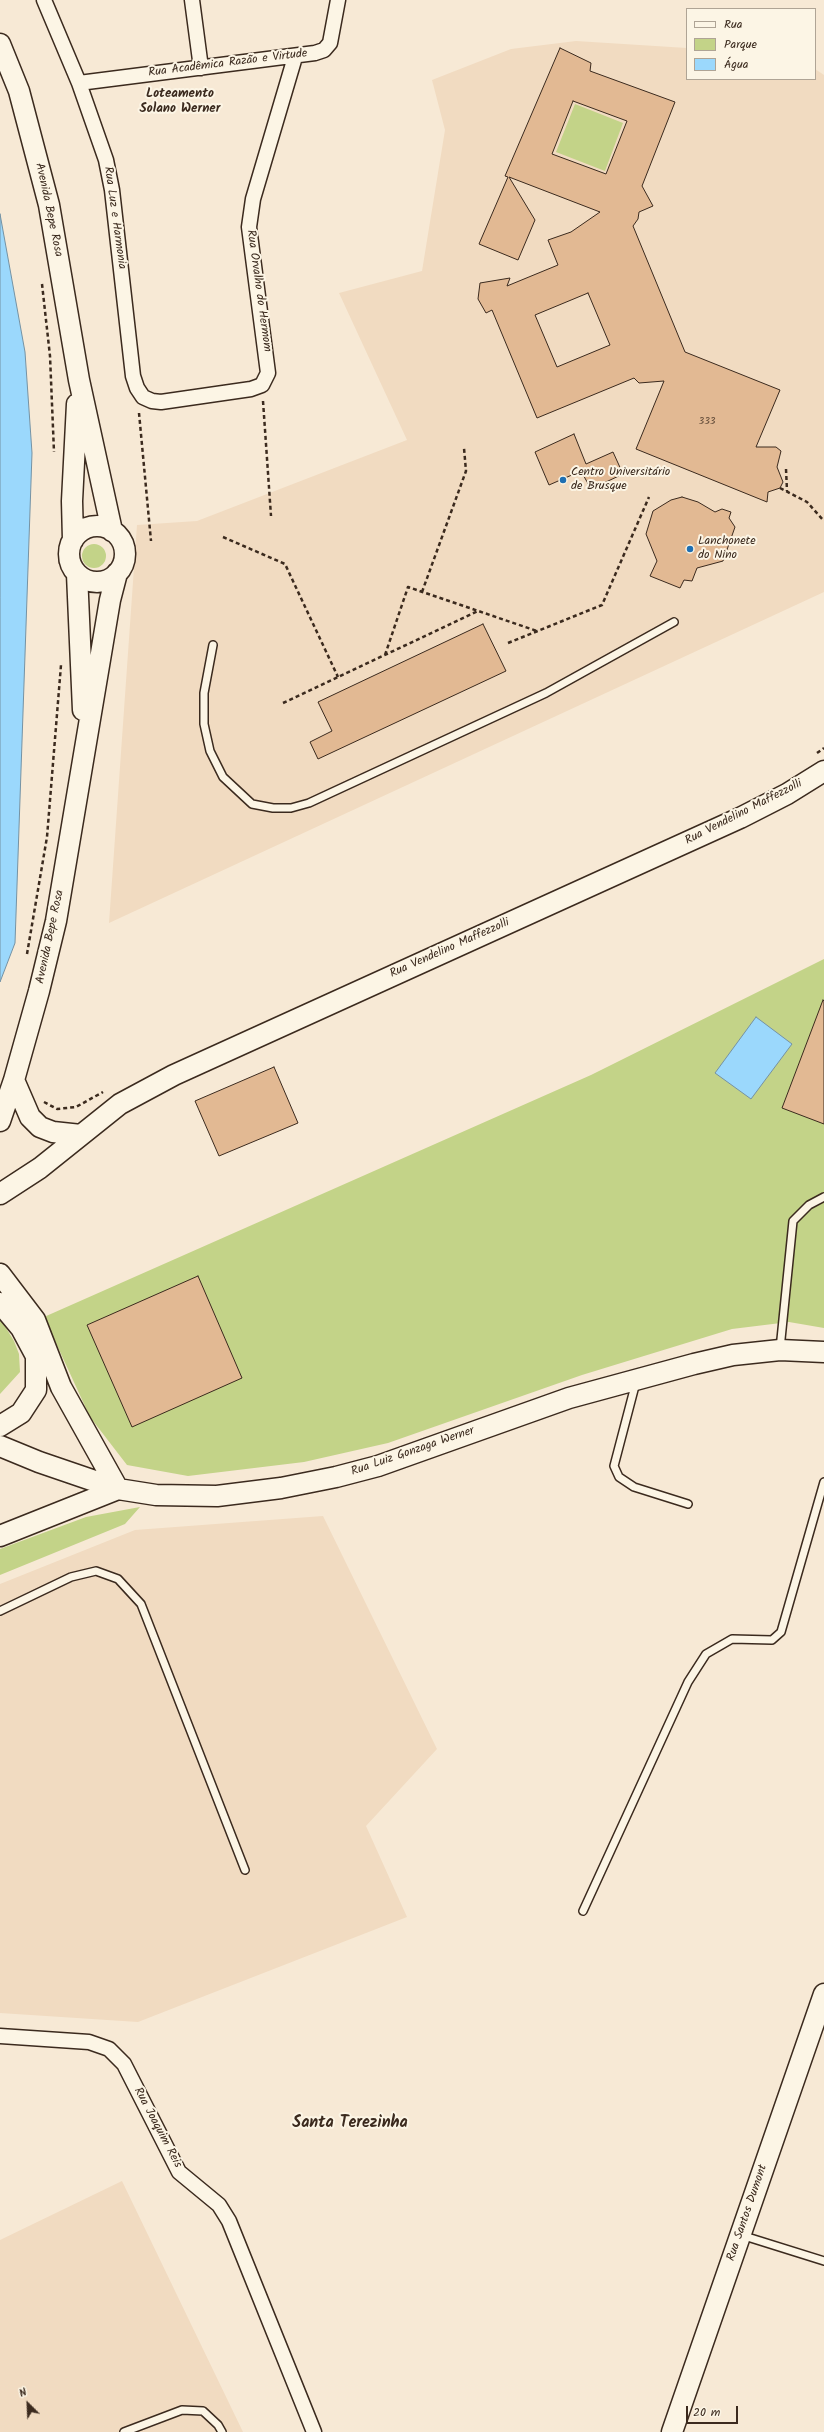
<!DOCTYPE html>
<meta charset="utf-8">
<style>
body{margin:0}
#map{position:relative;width:824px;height:2432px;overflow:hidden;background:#f7e9d5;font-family:Kalam,sans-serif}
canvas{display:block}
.legend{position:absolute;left:686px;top:8px;width:130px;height:72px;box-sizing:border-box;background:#fcf5e5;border:1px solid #afa495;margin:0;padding:5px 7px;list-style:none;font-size:12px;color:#3b2a1e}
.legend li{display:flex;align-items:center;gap:8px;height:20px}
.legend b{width:20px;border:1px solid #afa495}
.north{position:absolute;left:8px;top:2384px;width:40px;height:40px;-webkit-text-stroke:3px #fcf5e5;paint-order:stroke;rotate:336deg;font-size:11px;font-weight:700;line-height:16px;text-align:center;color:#3b2a1e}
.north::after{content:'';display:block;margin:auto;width:14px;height:18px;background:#3b2a1e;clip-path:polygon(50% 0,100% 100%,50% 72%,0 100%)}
.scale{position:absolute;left:686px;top:2406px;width:52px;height:18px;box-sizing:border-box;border:2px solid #3b2a1e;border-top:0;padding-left:5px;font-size:12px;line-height:14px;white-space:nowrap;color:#3b2a1e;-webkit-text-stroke:3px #fcf5e5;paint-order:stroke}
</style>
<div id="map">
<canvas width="824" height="2432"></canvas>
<ul class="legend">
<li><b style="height:5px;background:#fcf5e5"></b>Rua</li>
<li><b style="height:11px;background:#c3d388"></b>Parque</li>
<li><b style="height:11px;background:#9bd8fc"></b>Água</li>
</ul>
<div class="north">N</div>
<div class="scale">20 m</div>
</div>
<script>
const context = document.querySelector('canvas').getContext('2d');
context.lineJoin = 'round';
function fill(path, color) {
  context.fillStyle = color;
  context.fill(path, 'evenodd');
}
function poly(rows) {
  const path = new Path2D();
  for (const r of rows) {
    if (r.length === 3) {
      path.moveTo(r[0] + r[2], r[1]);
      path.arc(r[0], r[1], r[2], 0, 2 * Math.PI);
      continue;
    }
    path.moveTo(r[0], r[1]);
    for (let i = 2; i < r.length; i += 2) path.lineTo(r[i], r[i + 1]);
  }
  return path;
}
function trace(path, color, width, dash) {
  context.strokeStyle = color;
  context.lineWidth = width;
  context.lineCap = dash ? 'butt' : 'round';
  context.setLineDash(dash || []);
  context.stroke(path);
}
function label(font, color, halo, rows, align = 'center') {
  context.font = font + ' Kalam,sans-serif';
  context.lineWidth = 4;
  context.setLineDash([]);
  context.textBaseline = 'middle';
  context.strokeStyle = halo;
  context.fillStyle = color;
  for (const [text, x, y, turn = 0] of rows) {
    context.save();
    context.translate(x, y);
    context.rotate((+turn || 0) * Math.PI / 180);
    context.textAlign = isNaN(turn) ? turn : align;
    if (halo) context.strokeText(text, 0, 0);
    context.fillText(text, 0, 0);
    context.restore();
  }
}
fill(poly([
 [576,41,687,48,687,79,815,79,815,69,824,75,824,592,109,923,137,525,197,521,407,440,339,293,422,271,445,130,432,80,511,49],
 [323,1516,437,1749,366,1826,407,1917,138,2022,0,2013,0,1584,135,1530],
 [122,2181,243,2432,0,2432,0,2240]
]), '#f1dbc1');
fill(poly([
 [575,104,623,123,605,171,556,152],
 [94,556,12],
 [824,959,824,1328,789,1322,732,1329,582,1375,388,1443,304,1462,188,1476,127,1465,90,1417,44,1317,591,1075],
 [0,1318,14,1341,19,1354,20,1372,0,1394],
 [140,1507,125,1524,0,1575,0,1549,86,1517]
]), '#c3d388');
const water = poly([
 [0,214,25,352,32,453,15,943,0,982,0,214],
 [756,1017,792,1044,751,1099,715,1073,756,1017]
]);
fill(water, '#9bd8fc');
trace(water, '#7592a3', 1);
const building = poly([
 [560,48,591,63,590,71,675,102,642,186,653,206,639,212,638,219,633,226,685,352,780,390,756,447,776,447,781,451,777,467,783,482,780,488,768,492,767,502,636,449,664,381,639,383,634,378,537,418,492,310,486,313,478,299,480,283,510,278,507,286,558,265,548,240,571,232,600,212,509,177,535,220,518,260,479,244,508,177,505,176,560,48],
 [573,101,627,121,606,174,552,154,573,101],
 [588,293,610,345,557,367,535,315,588,293],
 [574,434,586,464,613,452,623,474,591,489,581,471,549,485,535,452,574,434],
 [682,497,698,502,715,512,722,509,731,512,729,518,735,527,723,561,697,568,692,581,684,580,680,588,650,576,657,561,646,534,653,511,671,500,682,497],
 [483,624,506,671,318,759,310,742,332,731,318,702,483,624],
 [823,1000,824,1001,824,1124,782,1108,823,1000],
 [274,1067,298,1123,219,1156,195,1101,274,1067],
 [198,1276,242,1378,132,1427,87,1325,198,1276]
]);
fill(building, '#e2b993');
trace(building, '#3b2a1e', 1);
const lane = poly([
 [213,645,204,693,204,724,210,751,223,777,252,804,273,808,291,808,309,803,546,693,674,622],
 [780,1349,793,1221,809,1205,824,1197],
 [636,1382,614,1466,619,1477,634,1487,688,1504],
 [0,1611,71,1577,96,1571,118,1579,141,1604,245,1870],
 [583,1911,688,1682,706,1654,732,1639,772,1640,781,1632,824,1482],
 [741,2235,824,2261],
 [124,2432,182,2410,203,2411,218,2425,222,2432]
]);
const street = poly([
 [44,0,79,83,106,160,112,190,133,376,137,388,143,397,152,401,161,402,251,389,262,385,268,373,249,227,253,199,295,57],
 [192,0,201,68],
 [79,83,315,53,324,50,330,43,338,0],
 [0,2036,89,2042,109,2049,124,2064,179,2172,219,2205,229,2221,314,2432]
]);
const secondary = poly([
 [0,44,19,91,49,205,79,380,112,531],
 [97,554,28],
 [73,540,72,501,77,404],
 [77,574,83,710],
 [14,1080,30,1117,40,1127,53,1132,81,1135],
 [0,1121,14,1080,39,991,56,921,110,600,117,573],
 [0,1194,40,1168,120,1104,174,1075,740,818,787,794,824,771],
 [0,1274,35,1320,61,1387,118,1489],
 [0,1303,21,1328,36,1356,36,1390,21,1413,0,1426],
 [0,1446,39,1462,118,1489,156,1495,217,1496,281,1488,336,1477,378,1466,569,1398,694,1364,733,1355,780,1350,824,1352],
 [0,1536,118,1489],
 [672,2432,824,1994]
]);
trace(lane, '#3b2a1e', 10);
trace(street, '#3b2a1e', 17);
trace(secondary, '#3b2a1e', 23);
trace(poly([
 [42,284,50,356,54,452],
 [263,401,271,516],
 [139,413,151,541],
 [786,469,787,491],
 [780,488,807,502,824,521],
 [223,537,285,564,338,677],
 [60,553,60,566],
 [422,592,466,471,464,448],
 [508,643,602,605,649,497],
 [385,655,408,587,537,631],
 [283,703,478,611],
 [817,753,824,748],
 [27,954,47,837,61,665],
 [44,1102,57,1109,76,1107,103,1092]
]), '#3b2a1e', 2.5, [4, 3]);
trace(lane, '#fcf5e5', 7);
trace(street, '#fcf5e5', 14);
trace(secondary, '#fcf5e5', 20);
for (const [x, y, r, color] of [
 [563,480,4,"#1f6fb2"],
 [690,549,4,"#1f6fb2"]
]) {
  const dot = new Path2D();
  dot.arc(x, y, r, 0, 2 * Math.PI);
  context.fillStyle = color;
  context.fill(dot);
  trace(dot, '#fcf5e5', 1.5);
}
label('10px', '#654e3b', null, [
 ["333",707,422]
]);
label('12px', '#3b2a1e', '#fcf5e5', [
 ["Rua Acadêmica Razão e Virtude",228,64,-7],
 ["Avenida Bepe Rosa",48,210,78],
 ["Rua Luz e Harmonia",114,218,82],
 ["Rua Orvalho do Hermom",258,291,82],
 ["Rua Vendelino Maffezzolli",744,813,-27],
 ["Avenida Bepe Rosa",51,937,-78],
 ["Rua Vendelino Maffezzolli",450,949,-24],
 ["Rua Luiz Gonzaga Werner",413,1452,-19],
 ["Rua Joaquim Reis",157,2128,62],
 ["Rua Santos Dumont",748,2213,-71]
]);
label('12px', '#3b2a1e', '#fcf5e5', [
 ["Centro Universitário",571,473],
 ["de Brusque",571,487],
 ["Lanchonete",698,542],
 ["do Nino",698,556]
], 'left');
label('bold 13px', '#3b2a1e', '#fcf5e5', [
 ["Loteamento",180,95],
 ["Solano Werner",180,110]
]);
label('bold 16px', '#3b2a1e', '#fcf5e5', [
 ["Santa Terezinha",350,2124]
]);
</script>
